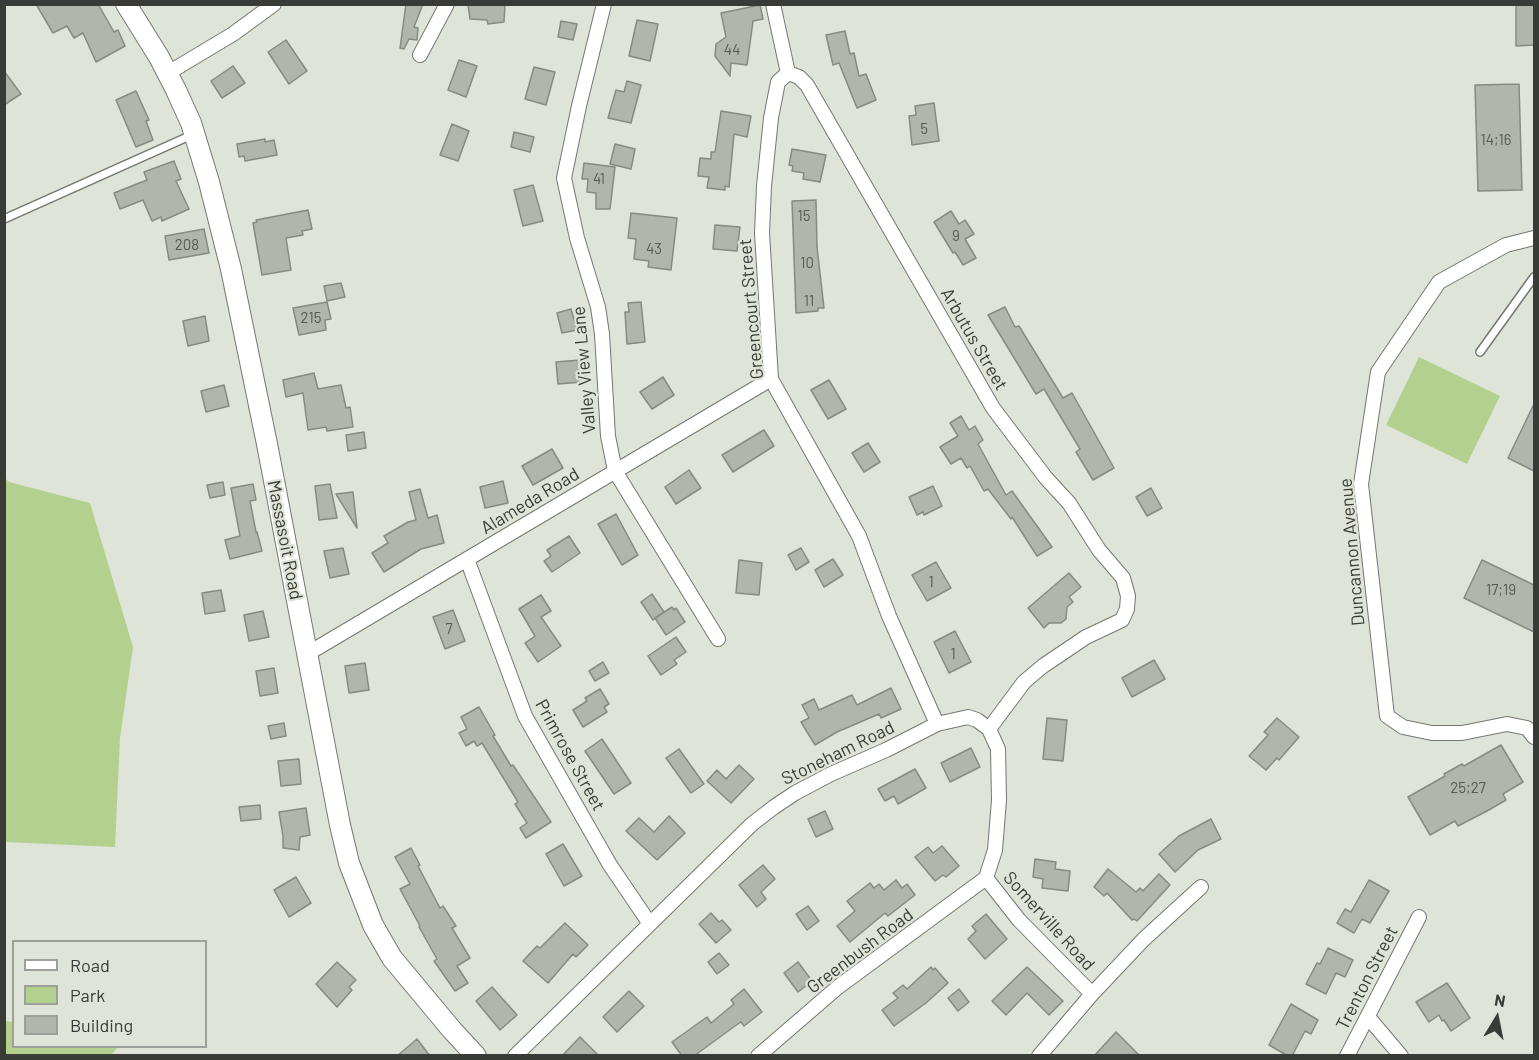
<!DOCTYPE html>
<style>
body{margin:0}
#map{position:relative;width:1539px;height:1060px;overflow:hidden;background:#dfe4d9;font-family:Barlow,sans-serif}
canvas{display:block}
.frame{position:absolute;inset:0;border:6px solid #393b36;pointer-events:none}
.legend{position:absolute;left:12px;top:940px;width:195px;height:108px;box-sizing:border-box;background:#dfe4d9;border:2px solid #9da098;margin:0;padding:8px 10px;list-style:none;font-size:18px;color:#393b36}
.legend li{display:flex;align-items:center;gap:12px;height:30px}
.legend b{width:30px;border:2px solid #9da098}
.north{position:absolute;left:1467px;top:988px;width:60px;height:60px;-webkit-text-stroke:4px #dfe4d9;paint-order:stroke;rotate:10deg;font-size:16px;font-weight:700;line-height:24px;text-align:center;color:#393b36}
.north::after{content:'';display:block;margin:auto;width:21px;height:27px;background:#393b36;clip-path:polygon(50% 0,100% 100%,50% 72%,0 100%)}
</style>
<div id="map">
<canvas width="1539" height="1060"></canvas>
<div class="frame"></div>
<ul class="legend">
<li><b style="height:8px;background:#fff"></b>Road</li>
<li><b style="height:16px;background:#b4d08f"></b>Park</li>
<li><b style="height:16px;background:#b1b6ac"></b>Building</li>
</ul>
<div class="north">N</div>
</div>
<script>
const context = document.querySelector('canvas').getContext('2d');
context.lineJoin = 'round';
function fill(path, color) {
  context.fillStyle = color;
  context.fill(path, 'evenodd');
}
function poly(rows) {
  const path = new Path2D();
  for (const r of rows) {
    path.moveTo(r[0], r[1]);
    for (let i = 2; i < r.length; i += 2) path.lineTo(r[i], r[i + 1]);
  }
  return path;
}
function trace(path, color, width, dash) {
  context.strokeStyle = color;
  context.lineWidth = width;
  context.lineCap = dash ? 'butt' : 'round';
  context.setLineDash(dash || []);
  context.stroke(path);
}
function label(font, color, halo, rows, align = 'center') {
  context.font = font + ' Barlow,sans-serif';
  context.lineWidth = 4.5;
  context.setLineDash([]);
  context.textBaseline = 'middle';
  context.strokeStyle = halo;
  context.fillStyle = color;
  for (const [text, x, y, turn = 0] of rows) {
    context.save();
    context.translate(x, y);
    context.rotate((+turn || 0) * Math.PI / 180);
    context.textAlign = isNaN(turn) ? turn : align;
    if (halo) context.strokeText(text, 0, 0);
    context.fillText(text, 0, 0);
    context.restore();
  }
}
fill(poly([
 [1419,357,1500,396,1467,464,1386,425],
 [4,477,9,482,90,503,133,647,120,738,115,847,5,842],
 [5,1021,13,1022,14,1046,118,1047,111,1055,5,1055]
]), '#b4d08f');
const building = poly([
 [36,4,98,4,114,32,118,30,125,46,96,62,83,33,74,38,67,26,53,33,36,4],
 [406,4,423,4,414,27,418,28,417,40,409,39,404,49,400,48,406,4],
 [505,4,504,22,488,24,487,20,470,19,468,5,505,4],
 [1516,4,1534,4,1534,45,1516,46,1516,4],
 [760,5,763,19,753,21,747,65,731,63,730,76,715,56,716,44,726,37,721,13,760,5],
 [637,20,658,24,650,61,629,56,637,20],
 [561,21,577,24,573,40,558,37,561,21],
 [845,31,850,54,854,53,859,76,866,74,876,100,857,108,839,63,833,65,826,35,845,31],
 [286,40,307,71,289,84,268,52,286,40],
 [459,60,477,66,466,97,448,90,459,60],
 [233,66,245,83,222,98,211,81,233,66],
 [534,67,555,72,546,105,525,99,534,67],
 [4,71,21,94,4,105,4,71],
 [627,81,641,85,631,123,608,118,616,90,624,92,627,81],
 [1519,84,1522,190,1478,191,1475,85,1519,84],
 [136,91,149,120,146,121,153,140,136,147,116,100,136,91],
 [934,103,939,141,912,145,909,116,916,115,915,106,934,103],
 [721,111,751,116,747,137,734,134,729,187,725,186,725,190,707,188,709,177,698,176,700,158,711,159,711,152,715,152,721,111],
 [452,124,469,131,458,161,440,155,452,124],
 [514,132,534,137,530,152,511,147,514,132],
 [265,139,265,142,274,140,277,155,245,161,244,156,239,157,237,144,265,139],
 [615,144,635,149,631,169,610,164,615,144],
 [792,149,826,155,820,182,803,179,804,173,792,171,793,166,789,165,792,149],
 [174,161,181,179,176,181,189,209,162,221,161,217,152,221,143,200,120,209,114,193,147,180,144,172,174,161],
 [584,163,615,167,610,209,596,209,596,193,587,192,588,179,582,179,584,163],
 [533,185,543,221,523,226,514,190,533,185],
 [816,200,817,247,824,308,818,308,818,311,796,313,792,201,816,200],
 [308,210,312,229,302,231,303,235,286,238,291,270,262,275,253,223,257,222,256,220,308,210],
 [951,211,959,224,965,220,974,234,965,239,976,258,963,265,955,252,953,253,934,222,951,211],
 [631,213,677,218,671,270,648,267,649,261,634,259,636,239,628,238,631,213],
 [715,225,740,227,737,251,713,249,715,225],
 [204,229,209,253,169,260,165,236,204,229],
 [341,283,345,297,327,301,324,286,341,283],
 [327,302,331,319,325,320,326,330,299,335,293,308,327,302],
 [641,302,645,342,627,344,625,312,629,312,628,303,641,302],
 [1005,307,1015,327,1019,326,1063,398,1072,393,1114,468,1093,480,1076,452,1080,449,1044,389,1036,394,988,315,1005,307],
 [571,309,577,330,562,333,557,313,571,309],
 [205,316,209,341,188,346,183,321,205,316],
 [580,360,580,363,584,363,586,377,582,378,583,382,558,384,556,362,580,360],
 [314,373,318,389,341,385,346,408,350,407,353,427,327,431,326,427,308,430,303,393,286,397,283,380,314,373],
 [663,377,674,395,652,409,640,392,663,377],
 [829,380,846,409,828,419,811,390,829,380],
 [224,385,229,406,206,412,201,391,224,385],
 [1534,404,1534,471,1508,458,1534,404],
 [961,416,969,430,975,426,983,440,978,444,1006,495,1012,491,1052,547,1037,556,1012,517,1011,519,988,489,984,491,970,466,967,468,961,458,951,464,940,447,958,436,950,423,961,416],
 [764,430,774,446,733,472,722,455,764,430],
 [364,432,366,448,348,451,346,435,364,432],
 [868,443,880,462,864,472,852,453,868,443],
 [552,449,563,468,533,485,522,466,552,449],
 [689,470,701,488,676,504,665,487,689,470],
 [503,481,508,503,485,508,480,487,503,481],
 [223,482,225,495,210,498,207,485,223,482],
 [253,484,256,500,250,501,256,532,257,532,262,551,230,559,225,540,240,536,231,488,253,484],
 [330,484,337,518,319,520,315,486,330,484],
 [933,486,942,506,924,515,923,512,917,515,909,497,933,486],
 [1151,488,1162,508,1147,516,1136,497,1151,488],
 [420,489,428,518,437,515,444,543,421,549,384,572,372,553,388,543,384,536,408,522,416,520,409,492,420,489],
 [353,492,357,528,336,494,353,492],
 [616,514,638,555,622,565,598,524,616,514],
 [569,536,580,553,552,572,544,561,551,556,547,550,569,536],
 [343,548,349,574,330,578,324,551,343,548],
 [801,548,809,562,796,570,788,555,801,548],
 [833,559,843,575,824,587,815,570,833,559],
 [739,560,762,563,759,595,736,593,739,560],
 [1482,560,1534,585,1534,632,1464,598,1482,560],
 [936,562,951,588,927,601,912,575,936,562],
 [1069,573,1081,587,1069,597,1073,602,1067,607,1066,619,1061,623,1049,623,1044,628,1028,608,1069,573],
 [221,590,225,611,205,614,202,593,221,590],
 [652,594,664,612,653,620,641,602,652,594],
 [541,595,551,611,541,617,561,646,538,662,525,643,535,636,519,609,541,595],
 [672,607,674,610,676,608,685,622,666,635,655,618,672,607],
 [453,610,465,641,445,649,433,617,453,610],
 [263,611,269,637,249,641,244,615,263,611],
 [955,631,971,662,949,673,934,642,955,631],
 [676,637,686,652,674,660,677,664,661,675,648,656,676,637],
 [1154,660,1165,679,1132,697,1122,678,1154,660],
 [603,662,609,673,595,681,589,671,603,662],
 [365,663,369,690,349,693,345,666,365,663],
 [274,668,278,693,260,696,256,671,274,668],
 [891,688,901,709,881,718,879,714,837,732,815,745,801,722,809,718,802,705,814,699,819,710,852,695,857,705,891,688],
 [600,689,609,704,604,707,607,712,583,727,573,710,587,701,585,698,600,689],
 [479,707,495,735,493,736,511,766,513,765,551,822,526,838,520,828,527,823,515,804,518,802,482,743,477,746,474,741,466,746,459,733,467,729,461,717,479,707],
 [1047,718,1067,720,1063,761,1043,759,1047,718],
 [1277,718,1299,737,1279,760,1277,758,1266,770,1249,756,1268,735,1264,732,1277,718],
 [284,723,286,736,271,739,268,726,284,723],
 [602,739,631,783,614,794,585,751,602,739],
 [1501,745,1523,782,1503,794,1506,800,1487,811,1458,826,1455,821,1430,835,1408,797,1445,776,1444,774,1462,764,1464,766,1501,745],
 [971,748,980,767,950,782,941,763,971,748],
 [679,749,704,784,691,793,666,758,679,749],
 [299,759,301,784,281,786,278,761,299,759],
 [739,765,754,779,731,803,707,781,717,770,726,779,739,765],
 [915,769,926,788,898,804,894,796,885,801,878,789,915,769],
 [260,805,261,819,241,821,239,807,260,805],
 [306,808,310,835,300,837,299,850,283,848,283,836,279,812,306,808],
 [825,811,833,829,816,837,808,819,825,811],
 [669,816,685,833,657,860,626,831,639,818,654,832,669,816],
 [1211,819,1221,839,1198,850,1175,872,1159,854,1179,836,1211,819],
 [563,844,582,876,564,886,546,854,563,844],
 [942,846,959,866,946,877,943,875,935,881,915,857,928,847,933,853,942,846],
 [411,848,420,865,418,866,440,908,443,906,456,926,452,928,470,958,457,966,468,983,455,991,434,961,437,959,419,927,420,926,400,889,410,884,395,857,411,848],
 [1035,859,1056,862,1055,869,1070,871,1068,891,1042,888,1043,879,1033,877,1035,859],
 [763,865,775,879,761,892,766,899,757,907,739,885,763,865],
 [1108,869,1136,892,1140,888,1143,891,1159,874,1170,885,1137,921,1134,919,1132,920,1107,893,1104,896,1094,887,1108,869],
 [296,877,311,903,289,917,274,890,296,877],
 [896,880,902,888,907,884,915,895,888,916,885,913,850,942,837,926,855,911,847,901,870,883,874,888,879,884,884,890,896,880],
 [1369,880,1389,891,1370,923,1362,919,1354,933,1337,923,1345,909,1351,912,1369,880],
 [808,906,819,921,807,930,796,914,808,906],
 [711,913,719,922,722,920,731,930,716,943,699,924,711,913],
 [986,914,1007,939,985,959,968,939,976,931,972,926,986,914],
 [565,923,588,945,576,957,573,954,548,983,523,961,537,946,540,948,565,923],
 [1328,948,1353,960,1345,977,1336,973,1326,994,1306,984,1317,963,1320,964,1328,948],
 [719,953,729,965,717,974,708,962,719,953],
 [337,962,356,980,349,987,352,990,337,1007,316,984,337,962],
 [798,962,812,981,798,992,784,973,798,962],
 [931,967,933,970,935,968,948,983,926,1003,894,1026,882,1010,898,998,893,993,903,985,907,989,931,967],
 [1027,967,1063,1001,1049,1015,1027,993,1006,1015,992,1001,1027,967],
 [1447,983,1470,1018,1451,1031,1444,1020,1442,1021,1439,1015,1429,1022,1416,1002,1447,983],
 [492,987,517,1015,500,1030,476,1001,492,987],
 [744,989,762,1012,744,1026,741,1022,735,1026,694,1056,682,1056,672,1042,707,1017,711,1023,734,1004,731,1000,744,989],
 [959,989,969,1002,958,1011,948,998,959,989],
 [629,991,644,1006,617,1032,603,1017,629,991],
 [1291,1004,1318,1020,1311,1034,1305,1031,1292,1056,1288,1056,1269,1045,1291,1004],
 [1116,1032,1140,1056,1094,1056,1116,1032],
 [580,1037,599,1056,562,1056,580,1037],
 [417,1039,430,1056,397,1056,417,1039]
]);
fill(building, '#b1b6ac');
trace(building, '#868b81', 1.5);
const lane = poly([
 [4,219,194,134],
 [1480,352,1534,277]
]);
const street = poly([
 [604,4,579,106,564,178,577,238,598,307,602,334,608,436,615,471,718,639],
 [773,4,788,73,778,82,771,118,764,186,762,233,771,379,859,536,889,616,937,724],
 [420,55,447,4],
 [168,73,233,34,274,4],
 [1534,238,1506,245,1439,282,1378,372,1361,484,1387,716,1403,727,1432,733,1462,733,1507,724,1527,728,1534,737],
 [467,559,525,716,610,865,650,924],
 [307,654,771,379],
 [989,729,998,749,999,800,995,850,986,878,1019,920,1092,994],
 [1368,1017,1401,1056],
 [515,1056,752,824,774,807,795,793,831,774,886,750,937,724,968,717,977,720,989,729,1024,682,1043,666,1086,637,1122,620,1127,609,1128,596,1123,578,1099,550,1069,503,1046,478,993,408,807,85,799,77,788,73],
 [758,1056,838,987,986,878],
 [1039,1056,1092,994,1144,939,1201,887],
 [1347,1056,1419,917]
]);
const secondary = poly([
 [126,4,159,57,176,90,191,123,209,182,231,269,267,444,340,825,349,863,373,925,392,958,452,1030,476,1056]
]);
trace(lane, '#74786f', 10);
trace(street, '#74786f', 16);
trace(secondary, '#74786f', 22);
trace(lane, '#fff', 7);
trace(street, '#fff', 14);
trace(secondary, '#fff', 20);
label('15px', '#575a54', null, [
 ["44",732,50],
 ["5",924,129],
 ["14;16",1496,140],
 ["41",599,179],
 ["15",804,216],
 ["9",956,236],
 ["208",187,245],
 ["43",654,249],
 ["10",807,263],
 ["11",809,301],
 ["215",311,318],
 ["1",931,582],
 ["17;19",1501,590],
 ["7",449,629],
 ["1",953,654],
 ["25;27",1468,788]
]);
label('18px', '#393b36', '#dfe4d9', [
 ["Greencourt Street",751,309,-95],
 ["Arbutus Street",974,339,60],
 ["Valley View Lane",584,370,-95],
 ["Alameda Road",530,501,-31],
 ["Massasoit Road",285,540,79],
 ["Duncannon Avenue",1352,552,-95],
 ["Stoneham Road",838,753,-26],
 ["Primrose Street",570,755,61],
 ["Somerville Road",1049,921,48],
 ["Greenbush Road",860,951,-37],
 ["Trenton Street",1367,978,-63]
]);
</script>
